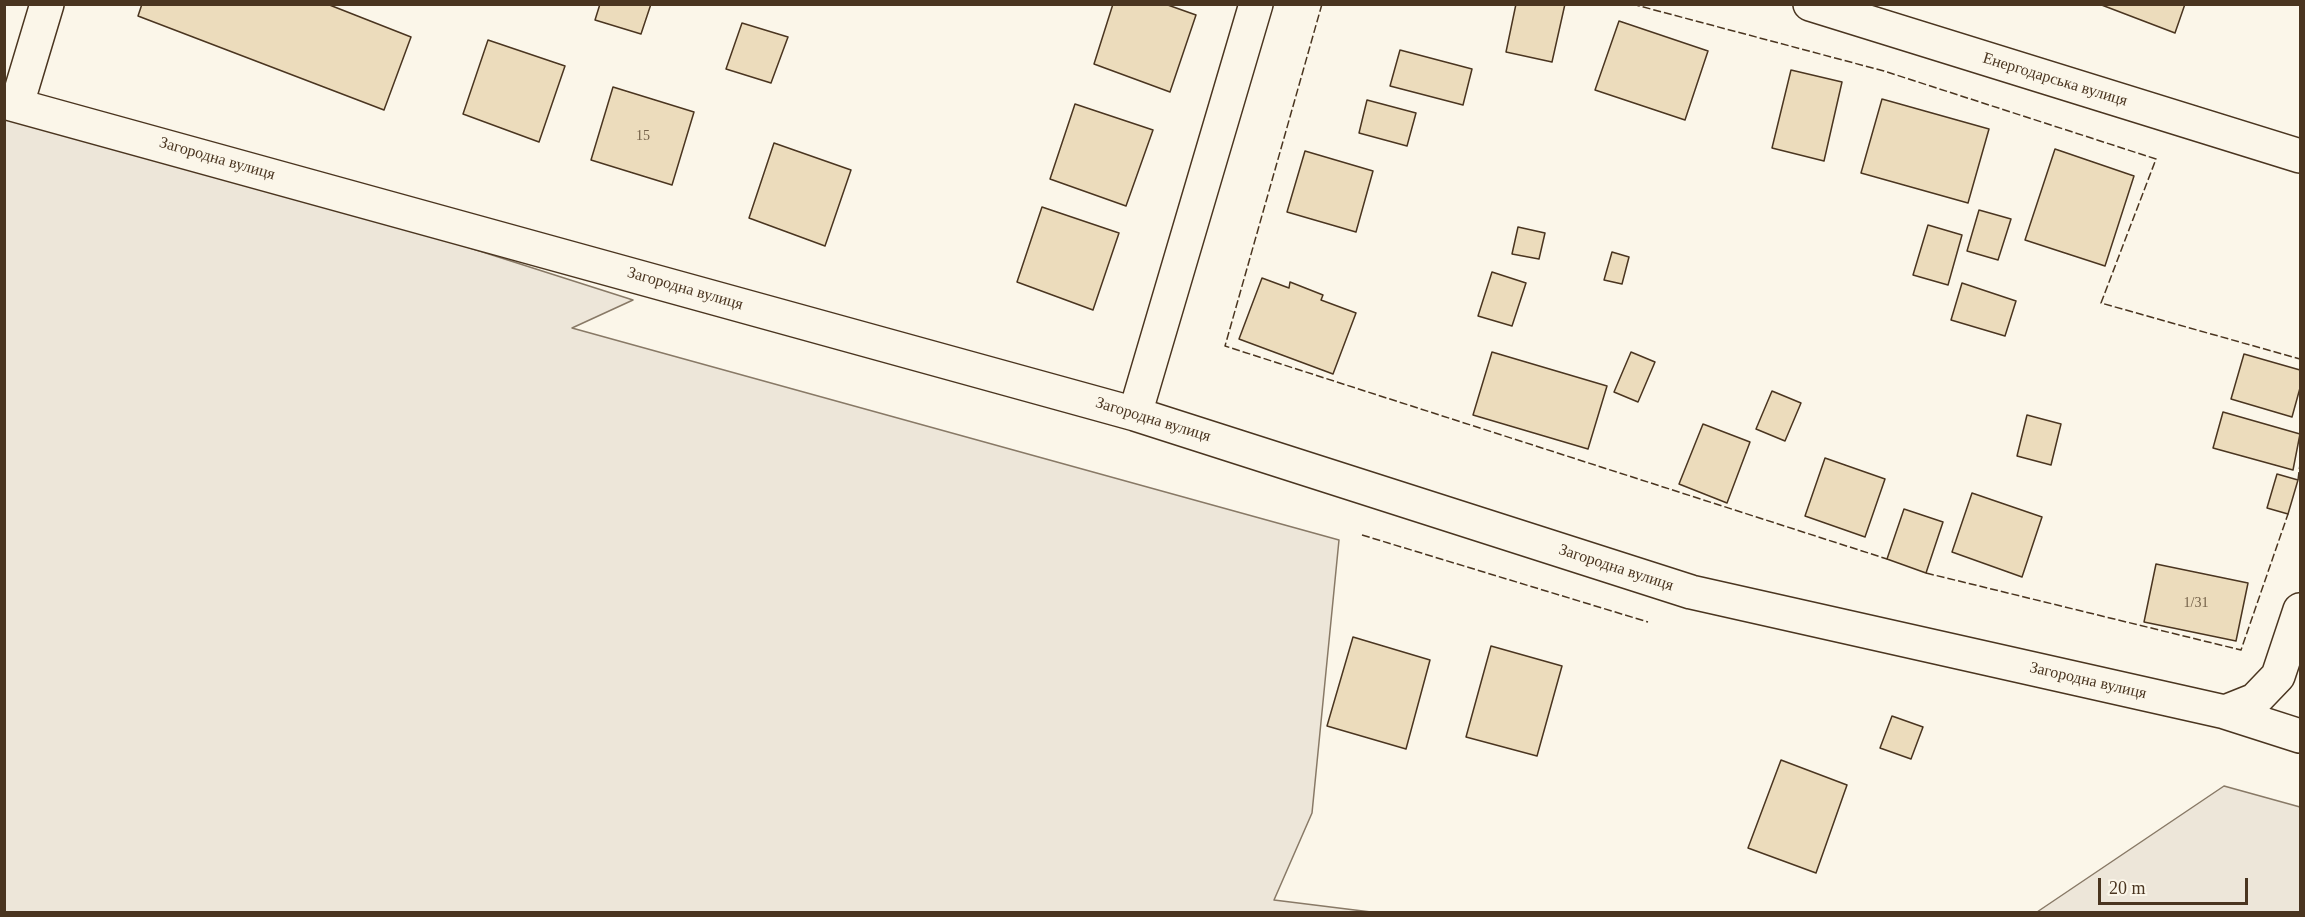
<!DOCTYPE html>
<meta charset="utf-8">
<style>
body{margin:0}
#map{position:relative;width:2305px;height:917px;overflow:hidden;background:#fbf6e9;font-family:Georgia,serif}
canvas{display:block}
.frame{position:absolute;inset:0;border:6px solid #4a3520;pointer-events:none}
.scale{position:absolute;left:2098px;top:878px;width:150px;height:27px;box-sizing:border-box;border:3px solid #4a3520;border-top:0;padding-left:8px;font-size:18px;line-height:21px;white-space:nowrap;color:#4a3520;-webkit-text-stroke:4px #fbf6e9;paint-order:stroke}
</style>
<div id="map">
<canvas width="2305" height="917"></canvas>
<div class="frame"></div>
<div class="scale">20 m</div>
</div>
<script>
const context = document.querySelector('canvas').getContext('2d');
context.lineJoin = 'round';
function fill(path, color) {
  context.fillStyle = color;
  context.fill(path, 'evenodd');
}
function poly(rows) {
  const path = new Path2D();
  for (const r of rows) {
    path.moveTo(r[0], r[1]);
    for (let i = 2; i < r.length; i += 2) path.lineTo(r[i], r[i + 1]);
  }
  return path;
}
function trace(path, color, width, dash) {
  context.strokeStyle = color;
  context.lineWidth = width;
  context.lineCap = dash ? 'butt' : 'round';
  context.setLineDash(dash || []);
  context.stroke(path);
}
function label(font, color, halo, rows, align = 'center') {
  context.font = font + ' Georgia,serif';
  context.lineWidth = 4.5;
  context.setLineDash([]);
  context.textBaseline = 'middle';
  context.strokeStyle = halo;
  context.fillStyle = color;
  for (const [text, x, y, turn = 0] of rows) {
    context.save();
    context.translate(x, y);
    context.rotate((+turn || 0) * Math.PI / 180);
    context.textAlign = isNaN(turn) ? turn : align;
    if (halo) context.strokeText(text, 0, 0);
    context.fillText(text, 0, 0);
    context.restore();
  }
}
const green = poly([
 [4,103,19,104,633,300,572,328,1339,540,1312,813,1274,900,1371,912,5,912,4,103],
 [2224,786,2300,807,2300,912,2037,912,2224,786]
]);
fill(green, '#ede6d9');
trace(green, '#887966', 1.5);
const building = poly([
 [142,4,327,4,411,37,384,110,138,16,142,4],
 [600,4,651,4,641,34,595,20,600,4],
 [1113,4,1165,4,1196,15,1170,92,1094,64,1113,4],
 [1516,4,1565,4,1552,62,1506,52,1516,4],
 [2099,4,2185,4,2175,33,2099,4],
 [1619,21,1708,51,1685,120,1595,90,1619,21],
 [742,23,788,37,771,83,726,69,742,23],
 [488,40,565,66,539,142,463,114,488,40],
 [1400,50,1472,69,1463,105,1390,86,1400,50],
 [1791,70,1842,82,1824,161,1772,148,1791,70],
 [613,87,694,112,672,185,591,160,613,87],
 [1882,99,1989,129,1968,203,1861,173,1882,99],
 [1367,100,1416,113,1407,146,1359,133,1367,100],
 [1075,104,1153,130,1126,206,1050,179,1075,104],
 [774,143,851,170,825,246,749,218,774,143],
 [2055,149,2134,176,2105,266,2025,240,2055,149],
 [1305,151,1373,171,1356,232,1287,212,1305,151],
 [1042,207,1119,233,1093,310,1017,282,1042,207],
 [1979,210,2011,219,1998,260,1967,251,1979,210],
 [1928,225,1962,235,1948,285,1913,275,1928,225],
 [1518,227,1545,233,1539,259,1512,254,1518,227],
 [1612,252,1629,257,1622,284,1604,280,1612,252],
 [1492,272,1526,283,1512,326,1478,316,1492,272],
 [1262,278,1289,288,1290,282,1323,295,1321,300,1356,313,1333,374,1239,339,1262,278],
 [1962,283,2016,301,2005,336,1951,320,1962,283],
 [1492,352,1607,386,1588,449,1473,415,1492,352],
 [1631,352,1655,362,1638,402,1614,392,1631,352],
 [2244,354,2300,370,2300,388,2292,417,2231,399,2244,354],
 [1772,391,1801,403,1785,441,1756,429,1772,391],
 [2223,412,2300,434,2293,470,2213,448,2223,412],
 [2027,415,2061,424,2051,465,2017,456,2027,415],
 [1703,424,1750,442,1727,503,1679,484,1703,424],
 [1825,458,1885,479,1865,537,1805,516,1825,458],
 [2277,474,2298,480,2288,514,2267,508,2277,474],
 [1972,493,2042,517,2022,577,1952,552,1972,493],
 [1904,509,1943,522,1926,573,1887,559,1904,509],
 [2156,564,2248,583,2236,641,2144,622,2156,564],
 [1353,637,1430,660,1406,749,1327,726,1353,637],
 [1491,646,1562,666,1537,756,1466,737,1491,646],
 [1892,716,1923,727,1911,759,1880,748,1892,716],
 [1781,760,1847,785,1816,873,1748,848,1781,760]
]);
fill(building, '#ecdcbc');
trace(building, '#4a3520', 1.5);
const minor = poly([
 [1810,4,2300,156],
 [4,102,1135,414,1691,592,2225,712,2300,736],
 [17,104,47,4],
 [1135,414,1256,4],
 [2225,712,2255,700,2278,676,2300,610]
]);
trace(minor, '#4a3520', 36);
trace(minor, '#fbf6e9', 33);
trace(poly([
 [1322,4,1225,346,1887,559],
 [1632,4,1884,71,2156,159,2101,303,2300,359],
 [2298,480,2300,464],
 [1362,535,1648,622],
 [1926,573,2241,650,2288,514]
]), '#4a3520', 1.5, [8, 3]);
label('14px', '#725f47', null, [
 ["15",643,136],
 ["1/31",2196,603]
]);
label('16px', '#4a3520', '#fbf6e9', [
 ["Енергодарська вулиця",2055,80,17],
 ["Загородна вулиця",217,159,16],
 ["Загородна вулиця",685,289,16],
 ["Загородна вулиця",1153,420,17],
 ["Загородна вулиця",1616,568,18],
 ["Загородна вулиця",2088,681,13]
]);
</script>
